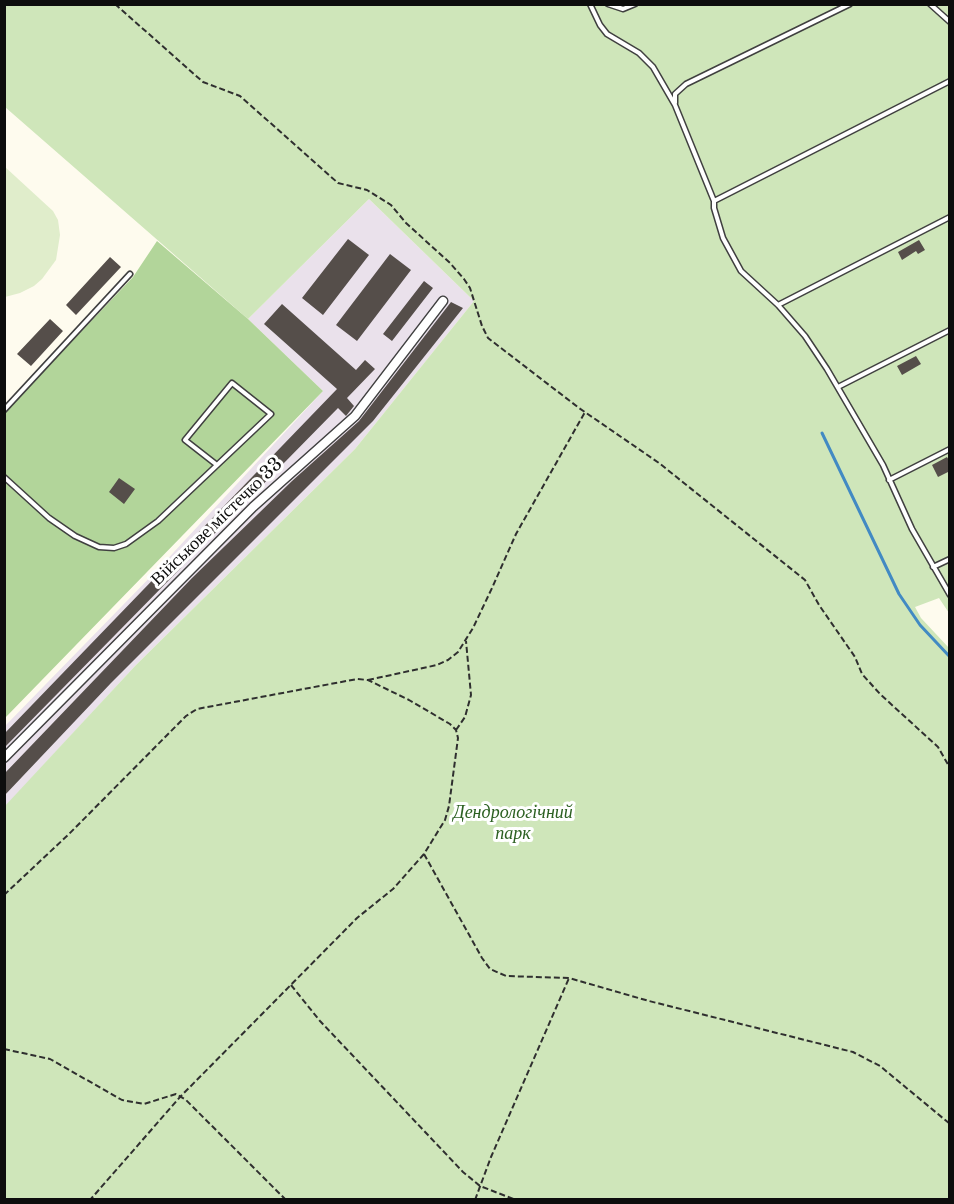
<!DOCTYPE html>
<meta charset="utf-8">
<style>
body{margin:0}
#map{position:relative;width:954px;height:1204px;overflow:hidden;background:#fefbee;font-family:"Libre Baskerville",serif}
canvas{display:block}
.frame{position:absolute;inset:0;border:6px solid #0d0d0d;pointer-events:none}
</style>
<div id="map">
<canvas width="954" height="1204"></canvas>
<div class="frame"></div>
</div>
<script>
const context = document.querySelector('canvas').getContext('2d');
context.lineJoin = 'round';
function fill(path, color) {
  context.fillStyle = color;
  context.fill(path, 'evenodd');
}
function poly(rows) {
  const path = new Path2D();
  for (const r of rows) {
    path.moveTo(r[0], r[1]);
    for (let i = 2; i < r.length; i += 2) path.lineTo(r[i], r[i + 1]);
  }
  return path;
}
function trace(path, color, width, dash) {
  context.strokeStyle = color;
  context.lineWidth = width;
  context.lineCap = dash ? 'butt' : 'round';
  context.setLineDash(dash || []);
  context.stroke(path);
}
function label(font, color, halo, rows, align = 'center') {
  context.font = font + ' "Libre Baskerville",serif';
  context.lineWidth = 6;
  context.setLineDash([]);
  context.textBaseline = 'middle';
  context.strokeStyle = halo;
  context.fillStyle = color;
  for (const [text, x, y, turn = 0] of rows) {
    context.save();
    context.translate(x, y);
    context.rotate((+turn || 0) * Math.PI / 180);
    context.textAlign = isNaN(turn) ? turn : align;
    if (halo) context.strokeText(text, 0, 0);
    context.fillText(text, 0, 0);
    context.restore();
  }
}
fill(poly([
 [369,199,474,301,355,449,136,665,5,807,5,726,161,566,323,391,248,319]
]), '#eae1eb');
fill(poly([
 [5,5,949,5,949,613,939,598,915,607,921,618,949,648,949,1199,5,1199,4,807,136,665,355,449,474,301,369,199,248,319,5,107]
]), '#cfe6ba');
fill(poly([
 [157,241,248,319,323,391,5,718,5,412,133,277]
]), '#b2d59a');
fill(poly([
 [4,166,53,211,58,220,60,235,56,260,42,279,34,286,20,293,5,297]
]), '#e0edcb');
trace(poly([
 [822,433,899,594,920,625,950,657]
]), '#428ac3', 3);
fill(poly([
 [348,239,369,255,323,315,302,298],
 [919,240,925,250,918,254,916,251,902,260,898,252],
 [390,254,411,270,357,341,336,325],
 [110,257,121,267,76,315,66,305],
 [424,281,433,288,392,341,383,334],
 [451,302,463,308,373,421,111,683,4,796,4,774,192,578,292,481,359,421],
 [282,304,356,370,365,360,375,369,347,398,354,406,346,416,338,408,4,748,4,734,337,389,264,324],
 [50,319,63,331,31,366,17,354],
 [916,356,921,364,902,375,897,366],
 [947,457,950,462,950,471,938,477,932,465],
 [119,478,135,489,124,504,109,492]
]), '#554e4a');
const lane = poly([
 [590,4,600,25,607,34,639,53,653,67,675,105,714,201,714,208,723,238,741,271,778,305,805,336,827,369,883,465,912,529,950,595],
 [608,4,623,9,635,4],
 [930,4,950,22],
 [675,103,675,94,686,84,850,4],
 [714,201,950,81],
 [778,305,950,217],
 [838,387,950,330],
 [4,410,130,274],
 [4,477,49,518,75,536,99,547,114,548,126,544,158,521,271,414,232,383,185,440,217,465],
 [889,480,950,449],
 [933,567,950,559]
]);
const street = poly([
 [4,758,253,507,355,416,443,301]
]);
trace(lane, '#404040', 7);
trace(street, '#404040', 11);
trace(poly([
 [115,4,203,82,240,96,338,183,367,190,391,205,406,223,450,263,464,279,470,288,482,326,488,338,579,408,659,463,805,580,819,605,855,657,862,674,880,694,938,747,950,768],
 [368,680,437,665,448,660,458,652,473,628,492,588,516,534,585,412],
 [456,730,465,717,471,695,466,641],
 [424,854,482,958,490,969,506,976,569,978,649,1001,853,1052,880,1066,950,1124],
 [4,895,69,834,186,716,197,709,357,679,368,680,409,700,450,724,456,730,458,738,449,806,445,820,424,854,393,889,357,918,180,1097,90,1200],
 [291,985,320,1021,463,1172,480,1186,516,1200],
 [4,1049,50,1059,122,1100,144,1104,176,1094,186,1100,286,1200],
 [475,1200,491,1157,569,978]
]), '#2f2f2f', 2, [6, 3]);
trace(lane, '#fff', 4);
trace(street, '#fff', 8);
label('18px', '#0d0d0d', '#fff', [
 ["Військове містечко 33",217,522,-44]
]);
label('italic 18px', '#2c6022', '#fff', [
 ["Дендрологічний",513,813],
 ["парк",513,834]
]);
</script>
